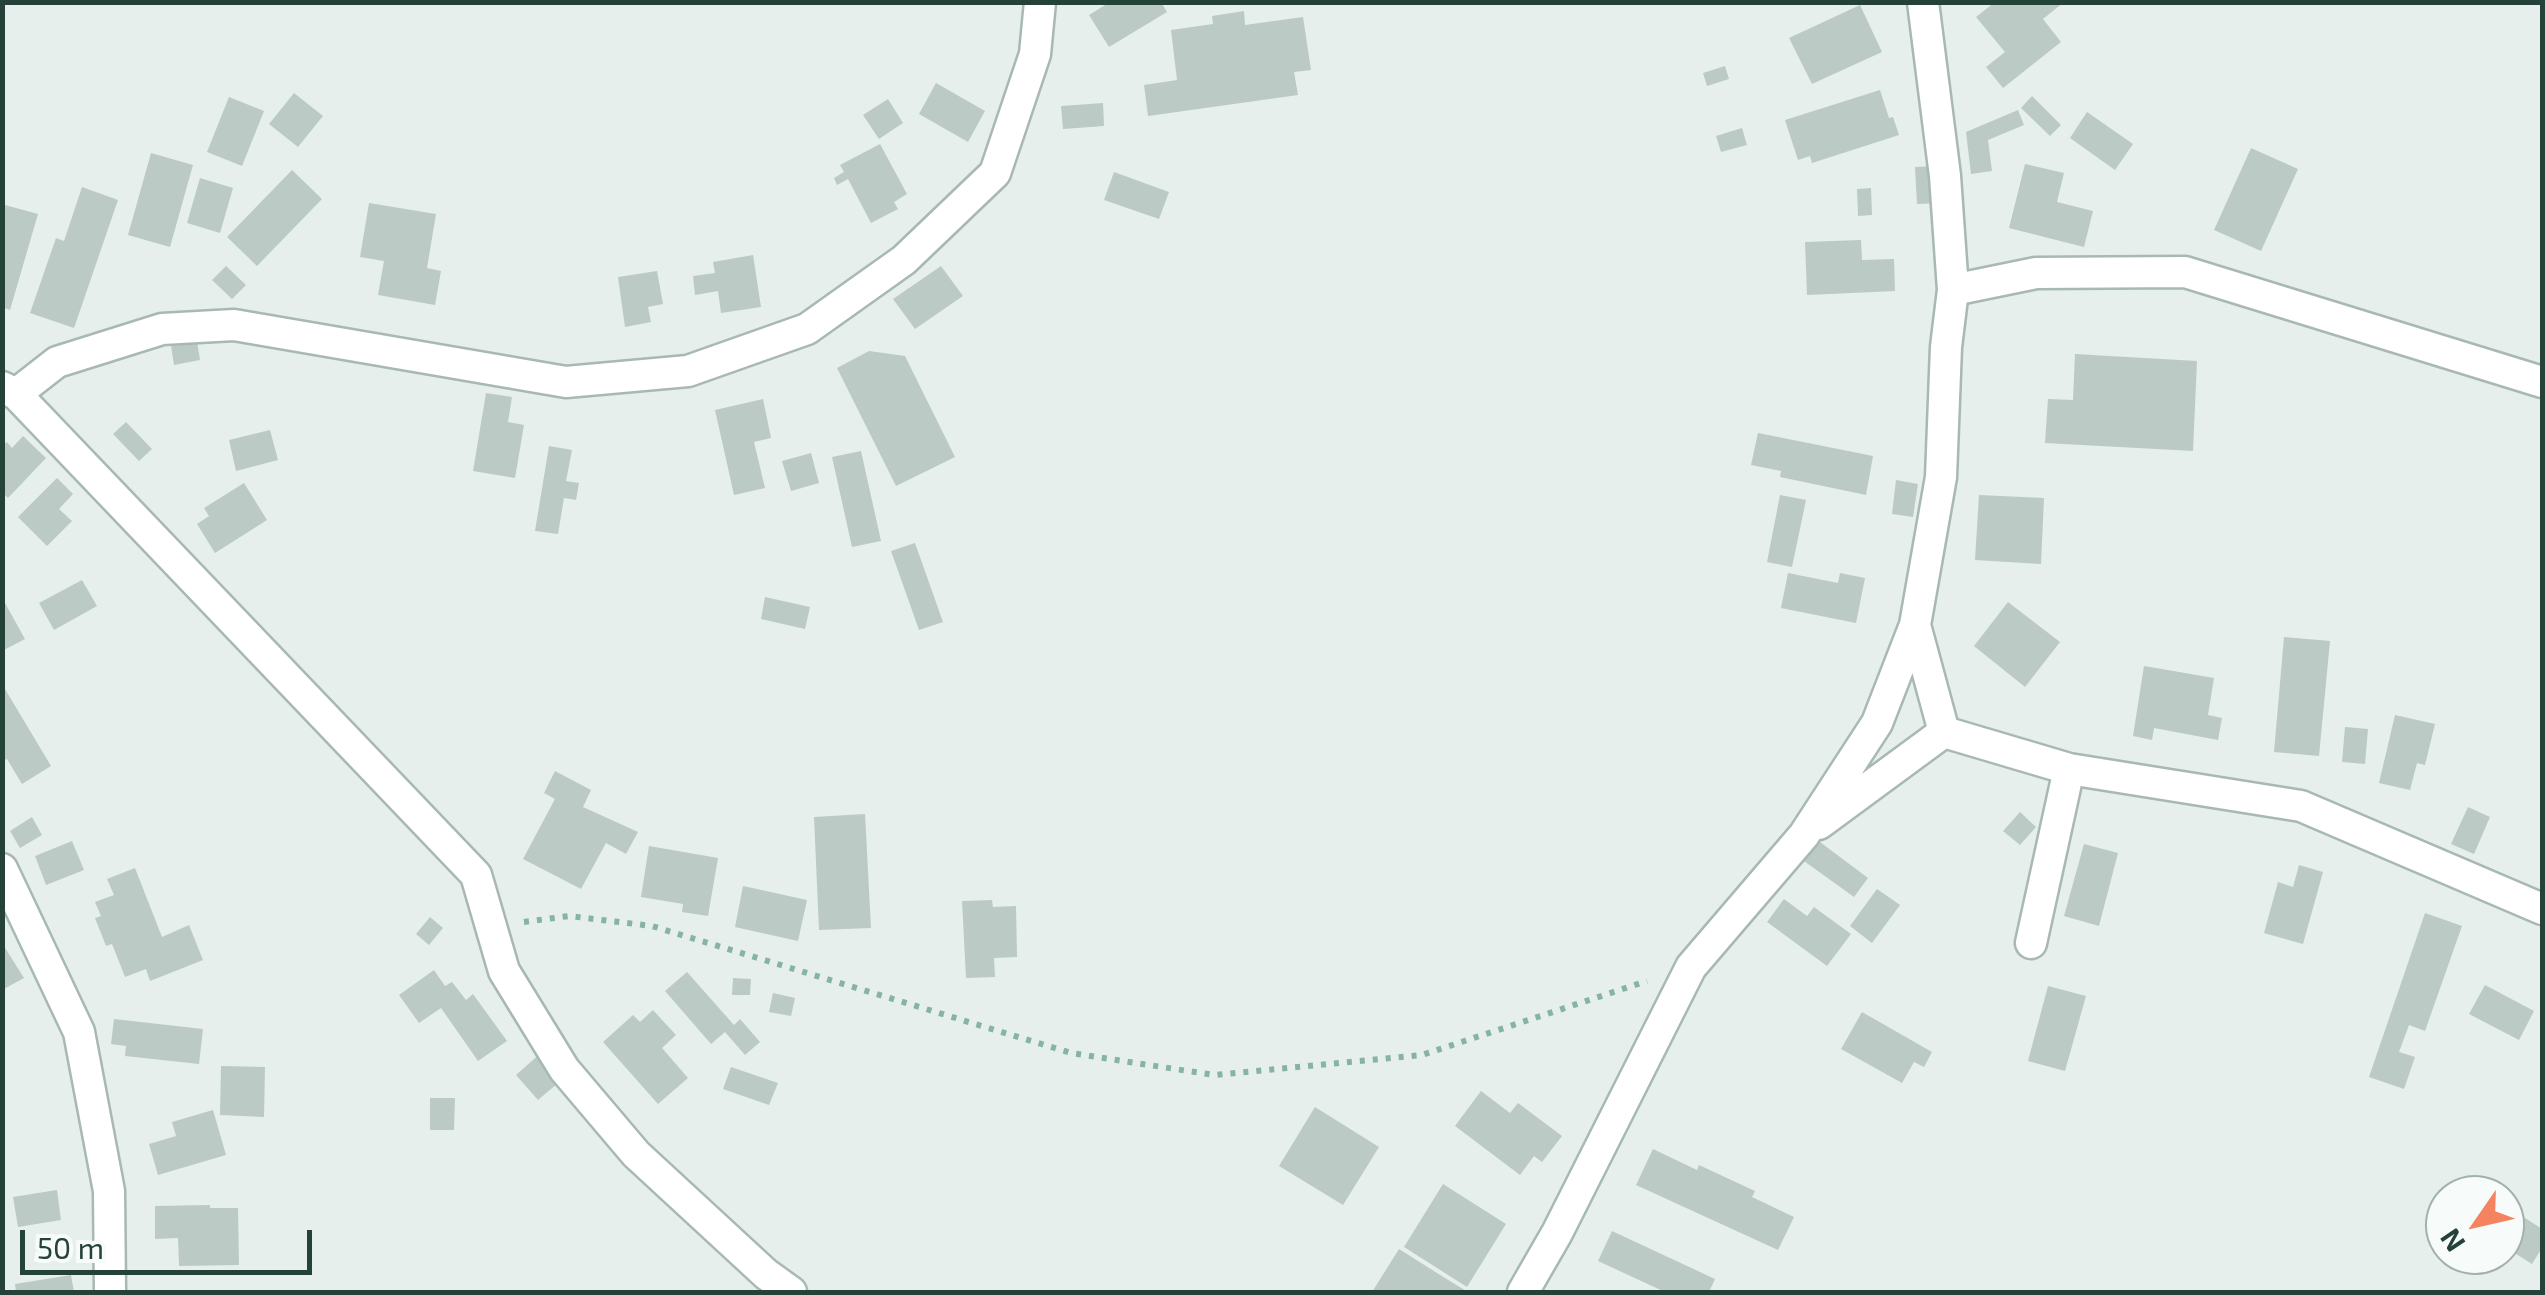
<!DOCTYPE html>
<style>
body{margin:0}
#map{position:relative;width:2545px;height:1295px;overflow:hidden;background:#e6efeb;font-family:"Exo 2",sans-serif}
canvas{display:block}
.frame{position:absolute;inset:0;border:5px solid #24423a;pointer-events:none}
.north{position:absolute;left:2425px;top:1175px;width:100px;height:100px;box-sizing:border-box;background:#f7fbf9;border:2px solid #a3b1ad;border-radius:50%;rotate:236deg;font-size:28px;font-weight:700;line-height:40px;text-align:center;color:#24423a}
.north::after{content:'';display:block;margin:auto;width:35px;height:45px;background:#f4845f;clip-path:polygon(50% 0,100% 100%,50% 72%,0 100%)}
.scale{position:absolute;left:20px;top:1230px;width:292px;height:45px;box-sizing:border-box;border:5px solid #24423a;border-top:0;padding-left:12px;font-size:30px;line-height:35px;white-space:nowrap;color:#24423a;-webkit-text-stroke:8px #f7fbf9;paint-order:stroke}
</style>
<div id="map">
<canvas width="2545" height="1295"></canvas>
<div class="frame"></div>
<div class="north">N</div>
<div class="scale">50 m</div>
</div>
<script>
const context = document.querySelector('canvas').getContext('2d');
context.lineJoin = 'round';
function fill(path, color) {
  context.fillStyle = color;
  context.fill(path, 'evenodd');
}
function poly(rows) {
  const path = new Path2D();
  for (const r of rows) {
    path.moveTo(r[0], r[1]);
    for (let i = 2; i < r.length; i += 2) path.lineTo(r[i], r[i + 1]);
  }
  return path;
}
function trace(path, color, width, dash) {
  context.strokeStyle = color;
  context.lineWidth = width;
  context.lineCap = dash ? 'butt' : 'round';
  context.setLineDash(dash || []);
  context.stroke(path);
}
fill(poly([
 [1110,2,1139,2,1141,5,1145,2,1161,2,1167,12,1109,47,1089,15],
 [1995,2,2064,2,2043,19,2061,42,2003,88,1986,67,2005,52,1976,17],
 [1860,5,1882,52,1812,84,1789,38],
 [1244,11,1245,25,1303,17,1311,70,1294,72,1298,95,1148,116,1144,85,1177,80,1171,30,1213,24,1212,16],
 [1725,66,1729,79,1707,86,1703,73],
 [936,83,985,111,968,142,919,114],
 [1880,90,1889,118,1893,117,1899,135,1812,163,1810,156,1798,160,1785,120],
 [294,93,323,116,298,147,269,124],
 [2032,96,2061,125,2050,136,2021,108],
 [229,97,264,111,242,166,207,152],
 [888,99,903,123,879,139,863,115],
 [1103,103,1104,126,1063,129,1061,106],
 [2018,110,2024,125,1988,140,1992,171,1971,174,1966,132],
 [2087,112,2133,144,2115,170,2070,138],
 [1742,128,1747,145,1721,152,1716,136],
 [880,144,907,194,894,202,898,209,871,223,848,179,837,185,834,178,844,172,840,165],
 [2251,148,2298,169,2261,251,2214,230],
 [151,153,193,165,170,247,128,235],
 [2025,164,2064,173,2057,202,2093,211,2084,247,2009,228],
 [1937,166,1939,203,1917,204,1915,167],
 [292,170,322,199,257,266,227,237],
 [1114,172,1169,192,1159,219,1104,200],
 [200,178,233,188,220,233,187,223],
 [82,187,118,200,74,328,30,313,56,238,64,241],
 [1871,188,1872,215,1858,216,1857,189],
 [369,203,436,214,427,268,441,271,435,305,378,295,384,261,360,257],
 [5,205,38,214,10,310,2,307,2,212],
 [1861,240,1862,260,1894,259,1895,291,1807,295,1805,242],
 [753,255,761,307,721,313,718,291,695,295,693,276,715,273,713,262],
 [226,266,246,285,232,299,212,280],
 [941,266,963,296,915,329,893,299],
 [657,271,663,304,648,307,651,322,625,327,618,277],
 [196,335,200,360,174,365,170,339],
 [869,351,905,356,955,457,896,486,837,368],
 [2075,354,2197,361,2193,451,2045,443,2048,399,2073,400],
 [486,393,512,397,508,422,524,425,515,478,473,471],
 [763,399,771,438,754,442,765,488,734,495,715,410],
 [126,422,152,449,139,461,113,434],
 [270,430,278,460,236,471,229,440],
 [1758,433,1873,456,1866,495,1780,477,1781,471,1751,465],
 [23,436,46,458,8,498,2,492,2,446,7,442,12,448],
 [549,446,572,450,566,481,579,483,576,500,564,498,558,534,535,531],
 [861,451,881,541,852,547,832,457],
 [811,453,819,483,791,491,782,461],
 [57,478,73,494,59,509,72,521,47,546,18,517],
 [1896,480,1918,484,1913,517,1892,514],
 [244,483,267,520,215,553,197,524,209,516,204,508],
 [1780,495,1806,500,1792,567,1767,562],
 [1979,495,2044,498,2041,564,1975,560],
 [915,543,943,622,919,630,891,551],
 [1788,573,1838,583,1840,573,1865,578,1856,623,1781,608],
 [82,580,97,606,54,630,39,603],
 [765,597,810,607,805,629,761,619],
 [2008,602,2060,642,2025,687,1974,646],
 [5,603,25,639,2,651,2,604],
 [2284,637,2330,641,2319,756,2274,752],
 [2144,666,2214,678,2208,715,2222,718,2218,740,2154,728,2152,740,2133,736],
 [2,684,51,766,22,784,7,759,2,761],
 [2395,715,2435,724,2425,765,2417,763,2410,790,2379,783],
 [2345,727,2368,729,2365,764,2342,762],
 [555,771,591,790,583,807,638,832,626,854,606,843,581,889,523,859,555,799,544,793],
 [2468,807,2490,817,2474,854,2451,844],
 [2020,812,2036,827,2020,845,2003,831],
 [865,814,871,928,819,930,814,817],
 [32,817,42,835,20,848,10,831],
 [1812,836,1868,878,1854,897,1797,856],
 [72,841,84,870,46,885,35,856],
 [2084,844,2118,853,2099,926,2064,916],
 [649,846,718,858,708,916,682,912,683,904,641,897],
 [2299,865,2323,872,2303,944,2264,933,2278,882,2293,887],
 [135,868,162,937,189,925,203,960,150,981,146,969,125,977,112,944,106,946,95,918,101,916,95,902,114,895,107,879],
 [743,886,807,900,798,941,735,927],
 [1877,889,1900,905,1872,943,1850,926],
 [1784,899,1807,916,1814,907,1851,934,1827,966,1767,922],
 [992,900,993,907,1016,906,1017,957,994,958,995,977,966,978,962,901],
 [2425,913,2462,926,2425,1031,2409,1025,2399,1052,2415,1057,2404,1089,2369,1077],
 [430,917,443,928,429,945,416,934],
 [2,943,24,978,2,990],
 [434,970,445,986,452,982,466,1000,473,994,507,1041,478,1061,441,1008,419,1023,399,995],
 [687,972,734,1025,740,1019,760,1042,745,1055,725,1032,711,1044,665,991],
 [733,978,751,979,750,995,732,995],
 [2485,985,2534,1011,2519,1040,2469,1014],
 [2048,986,2086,996,2065,1071,2028,1061],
 [773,993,795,998,791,1016,769,1012],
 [653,1010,676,1035,662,1048,688,1078,658,1104,603,1042,633,1015,640,1022],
 [1862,1012,1932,1052,1924,1067,1914,1062,1902,1083,1841,1049],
 [114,1019,203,1029,199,1064,125,1056,126,1046,111,1044],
 [542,1052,564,1078,538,1100,516,1075],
 [221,1066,265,1067,264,1117,220,1115],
 [731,1067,778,1083,769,1105,723,1089],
 [1481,1091,1510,1113,1518,1103,1562,1136,1542,1162,1534,1156,1520,1175,1455,1126],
 [430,1098,455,1098,454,1130,430,1130],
 [1315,1107,1379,1147,1343,1205,1279,1166],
 [213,1110,226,1155,158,1175,149,1144,176,1136,172,1122],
 [1653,1149,1697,1170,1699,1165,1755,1191,1752,1197,1794,1217,1778,1250,1636,1185],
 [1443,1184,1506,1224,1467,1287,1404,1247],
 [57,1190,61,1220,18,1227,13,1197],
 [210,1205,210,1208,238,1208,239,1265,179,1266,178,1238,155,1239,155,1206],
 [2505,1205,2542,1229,2542,1248,2532,1264,2505,1247],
 [1612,1231,1715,1279,1709,1292,1665,1292,1598,1261],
 [1399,1249,1445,1278,1468,1292,1372,1292],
 [71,1275,74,1292,16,1292,15,1284]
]), '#bbcac4');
const minor = poly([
 [1953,290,2036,273,2185,272,2542,382],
 [2,387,16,394,476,875,504,971,564,1069,636,1154,766,1274,791,1292],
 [16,394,57,362,162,329,234,325,566,382,688,371,807,329,904,260,995,173,1035,54,1040,2],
 [1915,625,1944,732],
 [1944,732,2069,769,2301,806,2542,909],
 [1819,824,1944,732],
 [2,869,79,1032,109,1191,110,1292],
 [2031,943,2069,769],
 [1523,1292,1557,1233,1691,967,1804,835,1877,723,1915,625,1941,477,1946,347,1953,290,1945,176,1923,2]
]);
trace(minor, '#a8b8b2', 35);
trace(poly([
 [524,922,569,916,652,926,1071,1053,1214,1075,1422,1055,1647,981]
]), '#86b3a5', 6, [5, 8]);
trace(minor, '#fff', 30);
</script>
